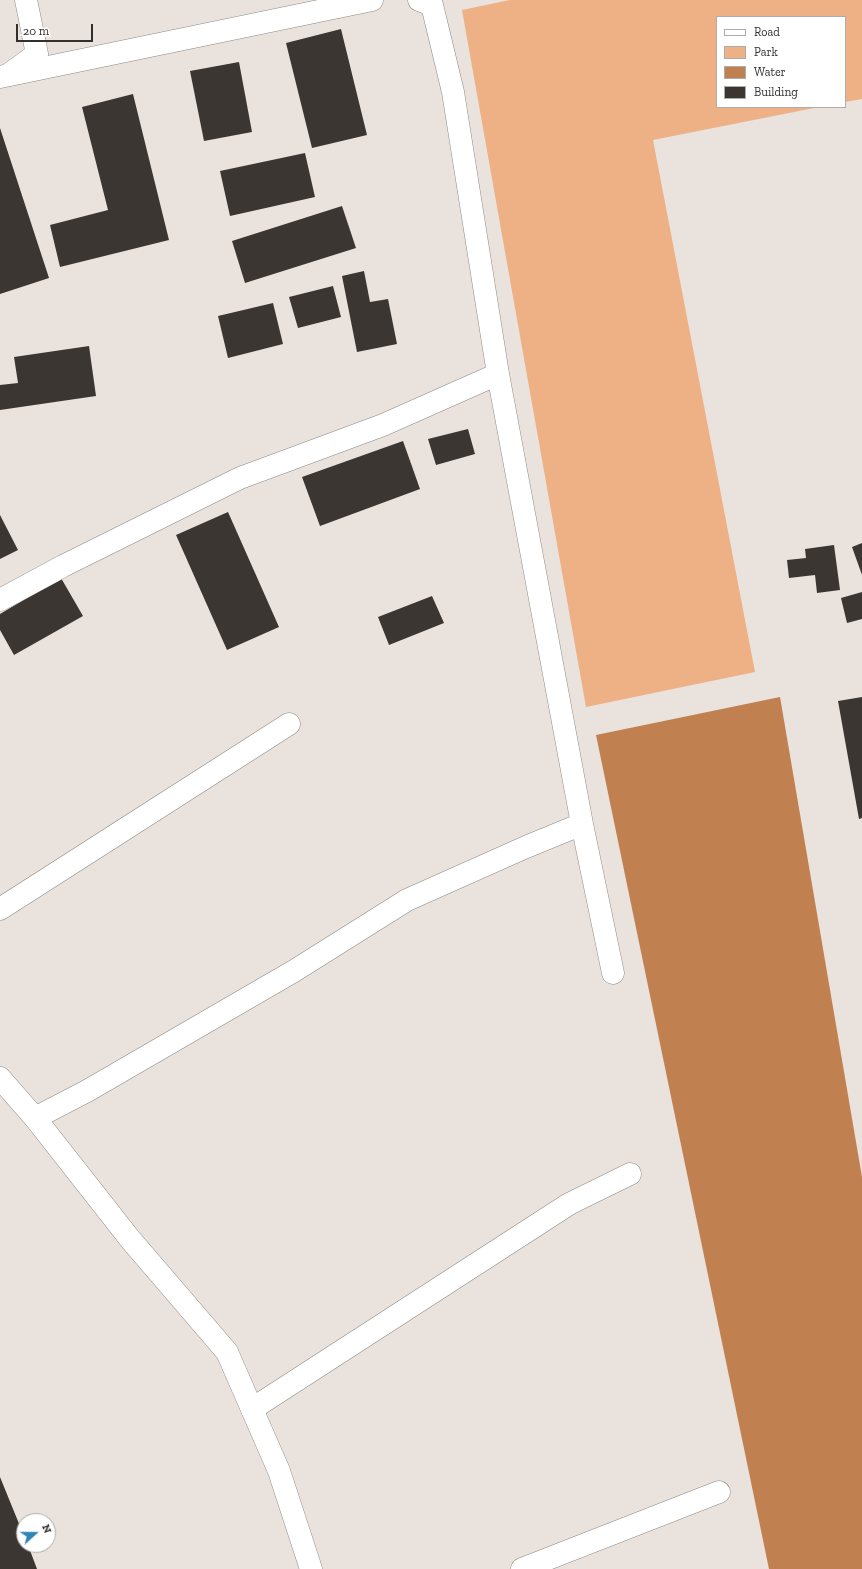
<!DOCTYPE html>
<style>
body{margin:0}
#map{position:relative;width:862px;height:1569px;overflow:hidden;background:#e9e2dd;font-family:"Zilla Slab",serif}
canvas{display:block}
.legend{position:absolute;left:716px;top:16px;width:130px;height:92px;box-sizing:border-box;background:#fff;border:1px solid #adacab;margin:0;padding:5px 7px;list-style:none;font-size:12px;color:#32302e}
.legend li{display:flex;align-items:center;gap:8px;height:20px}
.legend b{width:20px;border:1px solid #adacab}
.north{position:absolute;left:16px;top:1513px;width:40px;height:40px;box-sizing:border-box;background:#fff;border:1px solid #adacab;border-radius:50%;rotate:69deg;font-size:11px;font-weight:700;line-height:16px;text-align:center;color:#32302e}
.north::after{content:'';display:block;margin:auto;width:14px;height:18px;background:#2f85b4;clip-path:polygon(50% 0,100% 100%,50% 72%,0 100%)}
.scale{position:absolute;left:16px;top:24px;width:77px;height:18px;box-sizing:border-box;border:2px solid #32302e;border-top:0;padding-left:5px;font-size:12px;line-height:14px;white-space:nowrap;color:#32302e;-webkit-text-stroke:3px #fff;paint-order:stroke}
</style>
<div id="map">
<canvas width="862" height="1569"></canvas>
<ul class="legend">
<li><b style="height:5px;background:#fff"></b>Road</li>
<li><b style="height:11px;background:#edb185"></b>Park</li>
<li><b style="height:11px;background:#c1804f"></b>Water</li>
<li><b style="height:11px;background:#3c3632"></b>Building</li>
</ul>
<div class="north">N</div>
<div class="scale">20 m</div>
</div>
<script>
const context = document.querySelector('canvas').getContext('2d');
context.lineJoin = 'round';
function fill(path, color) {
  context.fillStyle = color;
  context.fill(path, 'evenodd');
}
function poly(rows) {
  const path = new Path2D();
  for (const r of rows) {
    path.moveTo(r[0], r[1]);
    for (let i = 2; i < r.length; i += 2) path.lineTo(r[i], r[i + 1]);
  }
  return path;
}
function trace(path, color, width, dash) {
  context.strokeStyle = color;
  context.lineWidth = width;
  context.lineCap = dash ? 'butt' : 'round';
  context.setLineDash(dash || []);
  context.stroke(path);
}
fill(poly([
 [510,0,862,0,862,99,845,102,845,17,717,17,717,107,819,107,653,140,755,672,586,707,462,10]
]), '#edb185');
fill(poly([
 [780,697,862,1177,862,1569,769,1569,596,735]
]), '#c1804f');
fill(poly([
 [341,29,367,135,312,148,286,43],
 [239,62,252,132,204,141,190,71],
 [133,94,169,240,60,267,50,225,108,210,82,107],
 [0,128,49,278,0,294],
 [305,153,315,197,230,216,220,171],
 [342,206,356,248,245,283,232,241],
 [364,271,370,302,388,299,397,344,357,352,342,276],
 [333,286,341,317,298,328,289,297],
 [273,303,283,344,228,358,218,316],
 [89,346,96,396,0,410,0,385,18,383,14,357],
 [468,429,475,454,436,465,428,439],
 [403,441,420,489,320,526,302,477],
 [228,512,279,627,227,650,176,535],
 [0,515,18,550,0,559],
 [862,543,862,575,852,547],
 [834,545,840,590,817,593,815,575,789,578,787,560,806,558,805,549],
 [61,578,83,616,14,655,0,630,0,614],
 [862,592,862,619,847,623,841,598],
 [432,596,444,623,389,645,378,617],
 [862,697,862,818,859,819,838,701],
 [0,1477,24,1536,24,1545,28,1545,37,1569,0,1569]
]), '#3c3632');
const street = poly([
 [419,0,432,5,453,92,498,374,582,824,613,973],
 [8,75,37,54,26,0],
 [0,600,63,566,240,478,383,425,498,374],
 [0,909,289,724],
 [35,1118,87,1091,294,971,407,900,526,847,582,824],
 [252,1409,569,1204,630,1174],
 [522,1569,719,1492]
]);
const secondary = poly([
 [0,77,372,0],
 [0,1078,35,1118,130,1239,227,1352,279,1471,311,1569]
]);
trace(street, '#8f8984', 23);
trace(secondary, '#8f8984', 23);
trace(street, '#fff', 22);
trace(secondary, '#fff', 22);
</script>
